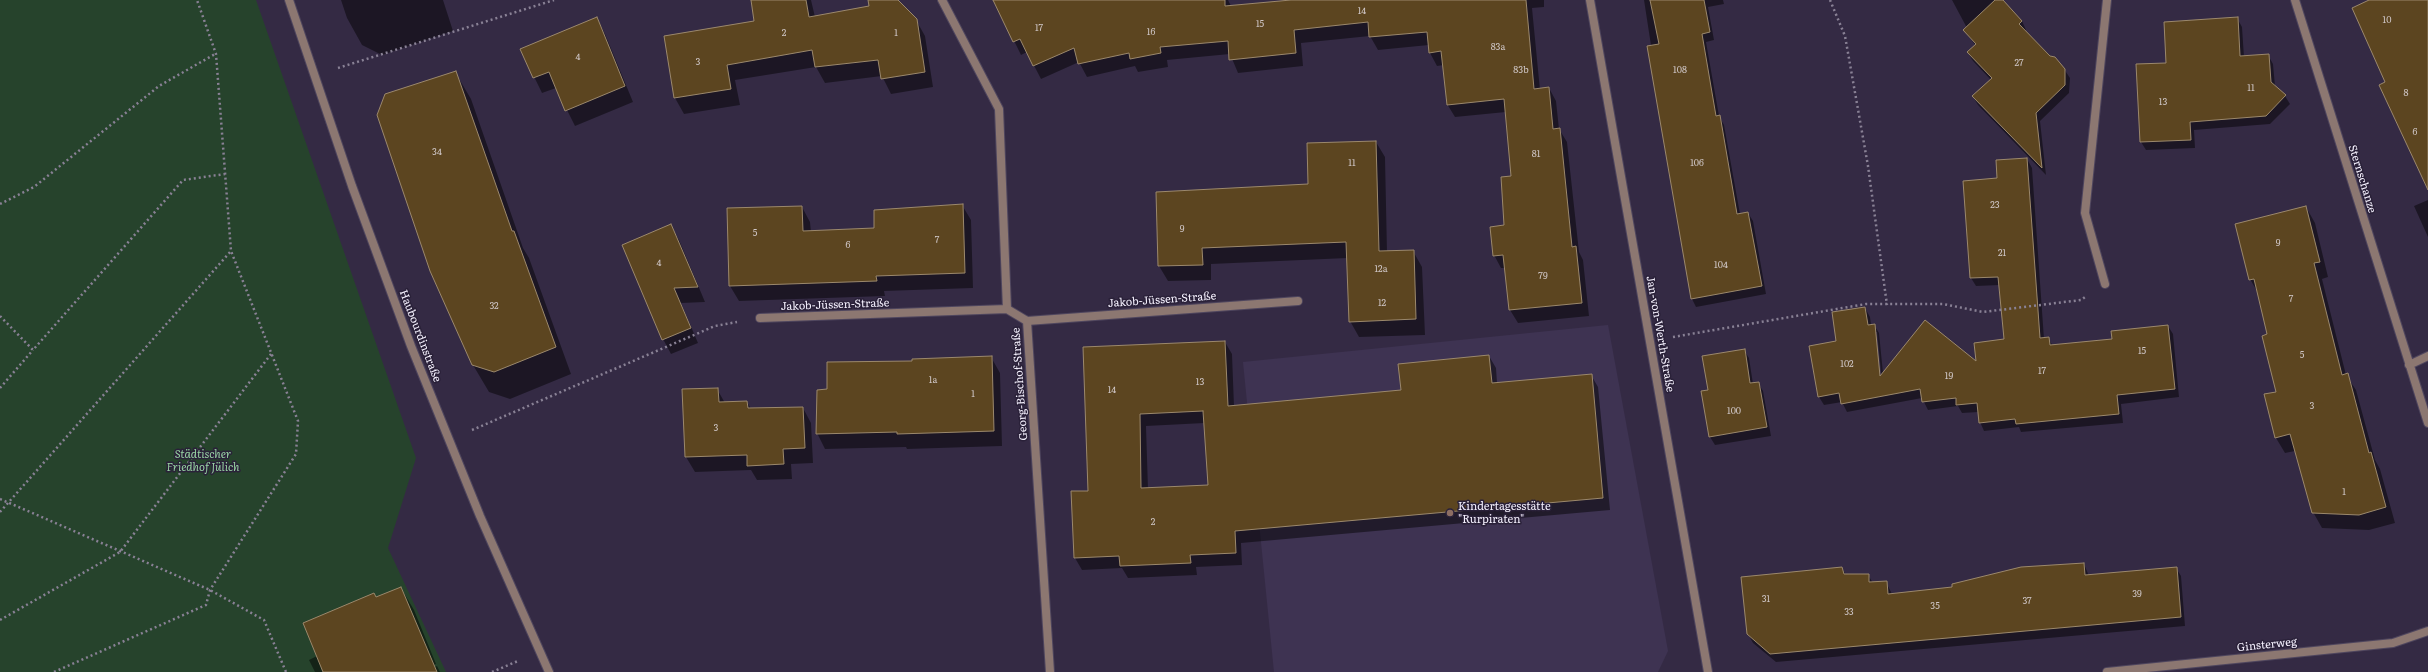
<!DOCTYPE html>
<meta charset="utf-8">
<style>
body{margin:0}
canvas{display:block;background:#342a44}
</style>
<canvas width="2428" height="672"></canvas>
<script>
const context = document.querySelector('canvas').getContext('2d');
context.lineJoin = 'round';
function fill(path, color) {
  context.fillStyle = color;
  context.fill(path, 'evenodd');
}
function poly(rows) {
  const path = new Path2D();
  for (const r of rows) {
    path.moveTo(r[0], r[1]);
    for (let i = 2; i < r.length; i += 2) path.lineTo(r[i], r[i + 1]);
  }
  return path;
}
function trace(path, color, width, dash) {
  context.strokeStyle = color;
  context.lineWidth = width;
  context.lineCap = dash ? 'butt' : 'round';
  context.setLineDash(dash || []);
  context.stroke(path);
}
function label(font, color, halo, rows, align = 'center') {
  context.font = font + ' Literata,serif';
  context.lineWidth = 3;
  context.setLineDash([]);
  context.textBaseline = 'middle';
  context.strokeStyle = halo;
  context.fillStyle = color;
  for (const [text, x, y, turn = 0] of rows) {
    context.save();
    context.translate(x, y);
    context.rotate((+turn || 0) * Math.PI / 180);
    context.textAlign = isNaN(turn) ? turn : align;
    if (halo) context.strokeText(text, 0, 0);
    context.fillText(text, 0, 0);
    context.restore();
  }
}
fill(poly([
 [1608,325,1668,651,1658,672,1274,672,1243,362]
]), '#3e3352');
fill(poly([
 [0,0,256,0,416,458,388,548,446,672,0,672]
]), '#26432c');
fill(poly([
 [341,0,443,0,453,31,382,55,362,45,347,18],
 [752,0,811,0,815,17,870,7,869,0,897,0,916,20,925,36,933,87,891,94,882,76,825,83,816,67,735,80,740,105,684,114,675,98,665,37,755,22],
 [1015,0,1228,0,1231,6,1302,0,1544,0,1544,7,1532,8,1540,90,1549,88,1556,101,1559,129,1567,142,1579,252,1583,260,1589,316,1518,323,1510,310,1506,268,1501,268,1494,255,1505,226,1513,177,1506,112,1455,117,1447,104,1444,65,1437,66,1430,53,1429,45,1378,50,1370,36,1301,43,1303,66,1238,73,1230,54,1167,60,1168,67,1138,72,1135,66,1087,77,1079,62,1041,79,1027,52,1021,55,996,4],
 [1644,0,1723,0,1724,4,1708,7,1714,40,1706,42,1719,116,1724,125,1740,214,1748,213,1753,221,1766,294,1696,307,1692,299,1664,144,1666,143],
 [1952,0,2001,0,2022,21,2026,30,2025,31,2064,69,2070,78,2069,93,2040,121,2046,175,1978,105,1973,97,1991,80,1973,61,1968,53,1976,46,1964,30,1967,28],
 [597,18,605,34,633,102,575,126,556,88,542,93,521,50],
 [2237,18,2242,27,2244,57,2268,55,2273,64,2275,86,2285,96,2290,104,2270,124,2194,130,2195,148,2146,150,2141,142,2137,65,2167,64],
 [455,72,471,99,523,248,529,258,571,374,510,399,489,392,473,365],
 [1376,142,1385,157,1387,252,1413,251,1422,267,1425,335,1359,337,1350,321,1348,258,1211,264,1211,280,1168,281,1159,266,1309,185],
 [2027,159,2032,168,2044,339,2048,338,2053,346,2113,340,2168,326,2173,334,2179,397,2121,404,2123,423,2021,432,2019,427,1984,431,1980,422,1979,412,1962,413,1958,406,1928,410,1922,398,1847,412,1842,402,1824,405,1819,397,1810,347,1837,342,1865,308,1870,317,1871,325,1874,325,1879,333,1883,373,1977,363,2005,339,2000,285,1976,286,1971,278,1964,182,1998,179],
 [1875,332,1877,332,1882,381,1880,381],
 [2428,200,2428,237,2414,206],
 [962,205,971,220,973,288,884,291,885,296,739,301,730,286,728,209,802,207,810,222,811,232,875,229],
 [2306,207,2315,223,2328,277,2322,279,2346,375,2356,390,2375,460,2380,469,2395,523,2369,530,2322,528,2313,512,2295,451,2285,453,2276,438,2266,395,2277,392,2269,335,2258,293,2250,279],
 [671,226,679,240,705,302,681,303,698,343,671,354,663,339],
 [1225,342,1232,354,1234,406,1402,391,1489,356,1496,368,1497,383,1591,375,1598,387,1610,510,1241,543,1242,565,1196,567,1197,575,1128,578,1122,568,1082,570,1075,558,1072,492,1089,492,1084,348],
 [1205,423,1209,486,1148,489,1146,426],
 [1744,350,1749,358,1753,384,1758,383,1763,391,1771,436,1715,445,1710,437,1702,392,1710,391],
 [991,357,1000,373,1002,446,907,449,906,447,825,449,817,433,828,390,913,362],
 [717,389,725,403,747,402,751,409,803,408,811,423,813,463,791,464,792,479,757,480,751,470,695,472,686,457,683,390],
 [2084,564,2089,576,2176,568,2181,576,2185,626,1776,662,1753,643,1748,634,1842,568,1846,575,1868,575,1873,583,1886,582,1892,594,1953,588],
 [401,588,414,610,436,664,418,672,315,672,309,660,317,656,376,598],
 [437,666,440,672,423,672]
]), '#0007');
const building = poly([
 [751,0,806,0,809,17,869,6,868,0,898,0,917,19,925,72,881,79,878,60,815,67,812,50,727,65,731,89,674,98,664,36,754,21,751,0],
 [993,0,1225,0,1225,6,1291,0,1526,0,1534,89,1549,87,1553,129,1560,128,1572,247,1576,246,1582,303,1509,310,1503,255,1493,256,1490,227,1504,225,1501,177,1511,176,1504,99,1447,105,1441,51,1429,53,1427,32,1369,37,1368,22,1294,30,1296,53,1229,60,1228,41,1160,47,1161,53,1130,59,1129,53,1078,64,1074,48,1033,66,1020,39,1013,42,993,0],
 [1650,0,1704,0,1710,32,1702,34,1716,116,1720,115,1737,214,1748,212,1762,286,1691,299,1647,46,1659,44,1650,0],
 [1995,0,2003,0,2022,21,2019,24,2050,56,2055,57,2065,69,2065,85,2036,113,2042,168,1972,96,1992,78,1967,52,1976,44,1963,30,1995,0],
 [2369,0,2428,0,2428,190,2379,85,2385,82,2352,8,2369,0],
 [597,17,625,86,565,111,549,72,533,78,520,49,597,17],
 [2238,17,2240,56,2269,54,2271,82,2286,95,2266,116,2190,122,2191,140,2140,142,2136,64,2166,63,2164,22,2238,17],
 [456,71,512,231,514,231,556,347,494,372,472,365,430,271,377,115,385,94,456,71],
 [1376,141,1379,251,1414,250,1416,319,1349,322,1346,242,1202,248,1203,265,1158,266,1156,192,1308,184,1307,143,1376,141],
 [2027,158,2040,338,2049,337,2050,345,2112,339,2111,331,2168,325,2175,389,2117,395,2119,414,2016,424,2015,419,1979,423,1977,403,1956,405,1956,398,1922,402,1920,389,1841,404,1839,393,1818,397,1809,346,1836,341,1832,312,1865,307,1868,325,1875,324,1880,376,1925,320,1976,361,1974,343,2004,339,1998,277,1970,278,1963,181,1997,178,1996,160,2027,158],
 [963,204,965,273,876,276,877,281,729,286,727,208,802,206,803,231,874,228,874,210,963,204],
 [2306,206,2320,262,2314,263,2342,375,2348,373,2369,453,2371,452,2386,507,2359,515,2312,513,2290,434,2275,438,2264,394,2276,392,2262,336,2267,334,2254,279,2249,280,2235,224,2306,206],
 [671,224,698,287,674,288,691,328,662,340,622,245,671,224],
 [1225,341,1228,406,1401,390,1398,364,1489,355,1492,383,1592,374,1603,498,1235,531,1236,553,1190,555,1191,563,1120,566,1119,556,1074,558,1071,491,1088,491,1083,347,1225,341],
 [1203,411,1208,485,1141,488,1140,414,1203,411],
 [1745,349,1750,383,1759,382,1767,427,1709,437,1701,391,1708,390,1702,356,1745,349],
 [992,356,994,431,897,434,897,432,816,434,817,390,827,389,827,362,912,361,912,359,992,356],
 [718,388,719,402,747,401,748,408,803,407,805,448,783,449,784,464,747,466,747,455,685,457,682,389,718,388],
 [2084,563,2085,575,2177,567,2181,617,1770,654,1747,634,1741,577,1842,567,1844,574,1869,574,1869,582,1887,581,1888,594,1952,587,1952,584,2021,567,2084,563],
 [401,587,437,672,323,672,303,623,374,593,376,597,401,587]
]);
fill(building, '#5c4520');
trace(building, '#9b886c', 1);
const street = poly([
 [289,0,352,186,411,346,480,516,549,672],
 [942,0,999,109,1007,309,1027,321,1050,672],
 [1590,0,1708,672],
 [2295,0,2428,423],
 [2105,284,2085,213,2107,0],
 [760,318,1007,309],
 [1027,321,1298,301],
 [2409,365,2428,356],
 [2107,672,2393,643,2428,631]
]);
trace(street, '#4f465e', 10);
trace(poly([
 [1830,0,1845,36,1868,166,1887,305],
 [338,68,554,0],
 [0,204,34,187,159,86,215,54],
 [0,316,33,350,183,180,225,174],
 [1673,337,1866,304,1943,304,1983,312,2081,300,2085,297],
 [0,388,33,350],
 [472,430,715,326,737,322],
 [0,499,210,590,264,620,286,672],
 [0,512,231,251],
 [0,620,120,552,271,354],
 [54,672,206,605,210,590,296,454,298,421,231,251,216,54,197,0],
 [492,672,518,661]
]), '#898195', 2.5, [2, 3]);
trace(street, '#8c7771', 8);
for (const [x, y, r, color] of [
 [1450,513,4,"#8d6e63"]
]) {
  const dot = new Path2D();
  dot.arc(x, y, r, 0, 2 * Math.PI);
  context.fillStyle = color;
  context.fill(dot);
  trace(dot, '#2a2139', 1.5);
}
label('9px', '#cfc6c6', null, [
 ["14",1362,11],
 ["10",2387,20],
 ["15",1260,24],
 ["17",1039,28],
 ["16",1151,32],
 ["2",784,33],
 ["1",896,33],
 ["83a",1498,47],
 ["4",578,57],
 ["3",698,62],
 ["27",2019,63],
 ["83b",1521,70],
 ["108",1680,70],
 ["11",2251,88],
 ["8",2406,93],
 ["13",2163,102],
 ["6",2415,132],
 ["34",437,152],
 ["81",1536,154],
 ["11",1352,163],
 ["106",1697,163],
 ["23",1995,205],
 ["9",1182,229],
 ["5",755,233],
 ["7",937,240],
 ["9",2278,243],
 ["6",848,245],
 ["21",2002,253],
 ["4",659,263],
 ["104",1721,265],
 ["12a",1381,269],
 ["79",1543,276],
 ["7",2291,299],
 ["12",1382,303],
 ["32",494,306],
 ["15",2142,351],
 ["5",2302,355],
 ["102",1847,364],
 ["17",2042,371],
 ["19",1949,376],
 ["1a",933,380],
 ["13",1200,382],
 ["14",1112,390],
 ["1",973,394],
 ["3",2312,406],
 ["100",1734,411],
 ["3",716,428],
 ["1",2344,492],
 ["2",1153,522],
 ["39",2137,594],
 ["31",1766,599],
 ["37",2027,601],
 ["35",1935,606],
 ["33",1849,612]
]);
label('11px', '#f5f1fe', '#2a2139', [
 ["Sternschanze",2362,179,73],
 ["Jakob-Jüssen-Straße",1162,300,-4],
 ["Jakob-Jüssen-Straße",835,305,-2],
 ["Jan-von-Werth-Straße",1660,334,80],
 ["Haubourdinstraße",420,336,69],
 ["Georg-Bischof-Straße",1020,384,-94],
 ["Ginsterweg",2267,645,-6]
]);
label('italic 11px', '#99d5a4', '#2a2139', [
 ["Städtischer",203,455],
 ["Friedhof Jülich",203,468]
]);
label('11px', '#f5f1fe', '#2a2139', [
 ["Kindertagesstätte",1458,507],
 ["\"Rurpiraten\"",1458,520]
], 'left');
</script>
